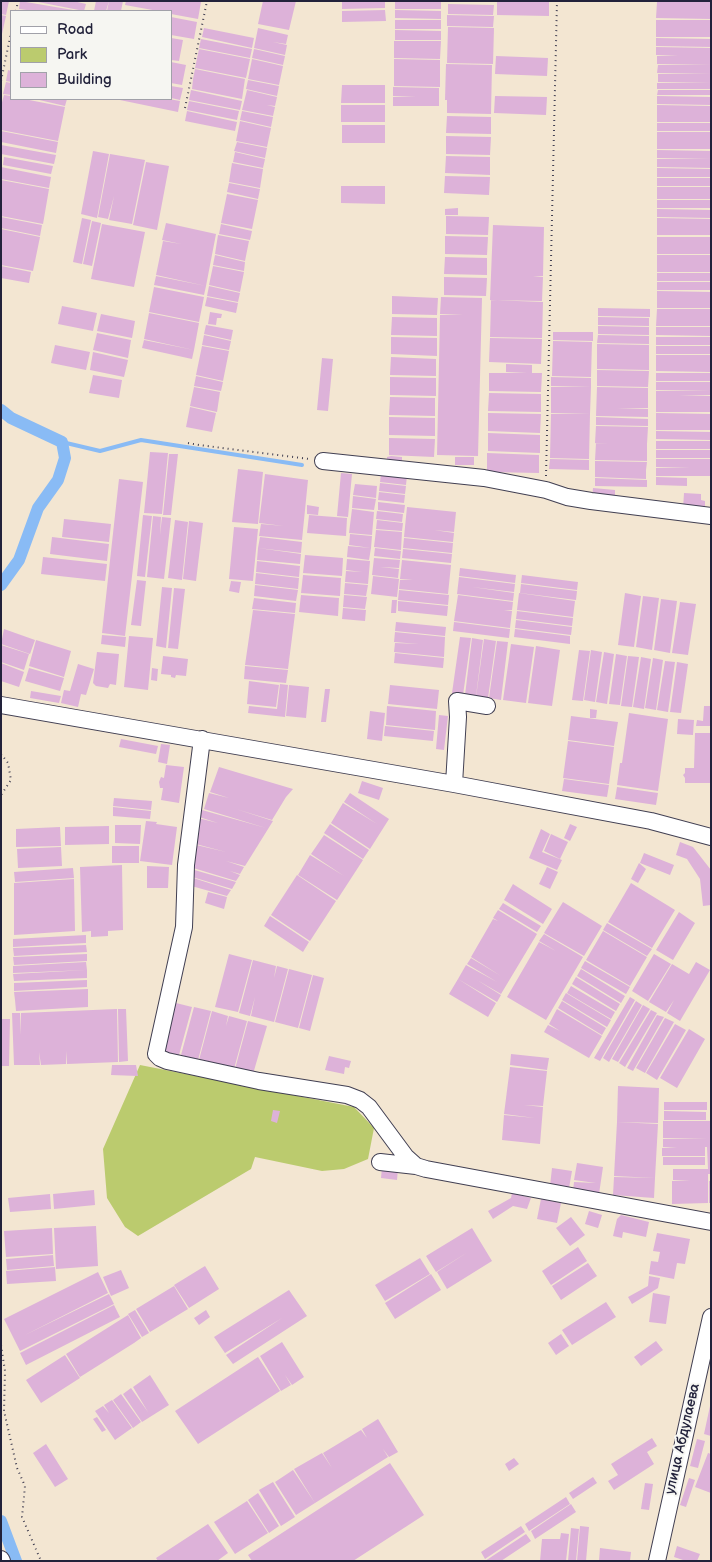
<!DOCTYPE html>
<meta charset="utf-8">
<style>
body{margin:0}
#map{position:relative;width:712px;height:1562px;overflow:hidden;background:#f3e6d2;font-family:"Balsamiq Sans",sans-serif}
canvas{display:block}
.frame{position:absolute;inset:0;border:2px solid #22223b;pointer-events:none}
.legend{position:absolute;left:10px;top:10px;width:162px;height:90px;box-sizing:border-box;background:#f6f6f2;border:1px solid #a1a1a9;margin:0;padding:6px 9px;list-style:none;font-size:15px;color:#22223b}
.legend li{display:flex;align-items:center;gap:10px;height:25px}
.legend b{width:25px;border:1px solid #a1a1a9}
</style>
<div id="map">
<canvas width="712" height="1562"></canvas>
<div class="frame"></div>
<ul class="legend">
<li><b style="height:6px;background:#fff"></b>Road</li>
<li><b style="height:14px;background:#bbcb6e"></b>Park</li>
<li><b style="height:14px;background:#ddb2d9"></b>Building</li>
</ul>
</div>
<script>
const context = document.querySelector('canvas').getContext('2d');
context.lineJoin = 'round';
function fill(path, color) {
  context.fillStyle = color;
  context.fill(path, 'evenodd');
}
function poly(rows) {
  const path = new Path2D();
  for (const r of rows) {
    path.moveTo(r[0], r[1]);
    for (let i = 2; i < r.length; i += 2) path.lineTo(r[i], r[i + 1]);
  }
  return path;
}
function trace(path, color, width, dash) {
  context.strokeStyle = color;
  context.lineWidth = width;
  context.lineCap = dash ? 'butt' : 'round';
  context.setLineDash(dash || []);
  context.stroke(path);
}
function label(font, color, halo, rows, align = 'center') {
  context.font = font + ' "Balsamiq Sans",sans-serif';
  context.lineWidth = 4;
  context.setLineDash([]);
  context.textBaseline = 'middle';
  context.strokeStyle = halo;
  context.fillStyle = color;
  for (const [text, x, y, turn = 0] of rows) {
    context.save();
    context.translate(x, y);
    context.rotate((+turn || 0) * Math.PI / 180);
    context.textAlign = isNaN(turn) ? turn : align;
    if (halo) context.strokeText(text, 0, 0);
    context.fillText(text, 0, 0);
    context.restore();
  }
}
fill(poly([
 [140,1065,354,1107,374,1128,368,1159,344,1169,322,1171,255,1157,251,1169,138,1236,125,1227,107,1198,103,1149]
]), '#bbcb6e');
trace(poly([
 [62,442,100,451,141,440,302,465]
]), '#89bbf5', 4);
trace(poly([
 [1,410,11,418,62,442,65,458,58,480,38,508,19,560,1,585],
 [1,1521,16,1561]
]), '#89bbf5', 12);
fill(poly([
 [1,1,9,1,6,15,1,14],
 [20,1,73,10,73,11,34,11,19,9],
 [33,1,73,1,86,4,84,11],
 [96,1,109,1,106,11,94,11],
 [109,1,123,1,121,11,107,11],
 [126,1,196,1,201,2,198,19,171,14,171,11,158,11,125,5],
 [263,1,296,1,289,30,258,24],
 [342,1,385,1,385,8,342,9],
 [395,1,441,1,441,9,395,9],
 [497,1,549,1,549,16,497,15],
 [657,2,711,2,711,19,656,18],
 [448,4,494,5,493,15,448,14],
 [385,10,386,21,342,22,342,11],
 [395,10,441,11,441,19,395,18],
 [1,15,6,16,2,34,1,34],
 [447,15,494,16,493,27,447,26],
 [171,17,197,22,194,39,171,35],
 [395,20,441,20,441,29,395,29],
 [656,20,711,20,711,37,656,37],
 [448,27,494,28,493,64,447,63],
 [204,28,254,38,252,48,202,37],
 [258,28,288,35,286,44,273,42,287,45,285,55,254,48],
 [395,30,441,31,441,40,395,40],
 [171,38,183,40,179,61,171,60],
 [656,38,711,39,711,47,656,46],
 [201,39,252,49,250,58,199,48],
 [394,41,441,41,440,59,394,58],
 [656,47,711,48,711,65,657,64,657,56,678,55,656,55],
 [199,49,250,59,246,78,195,68],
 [254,49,285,56,283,65,252,58],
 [496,56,548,58,547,76,495,74],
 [252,59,283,66,279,85,248,79],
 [394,59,440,60,440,87,394,86],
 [171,62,186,65,182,85,171,83],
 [446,64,492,65,491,114,447,113,447,100,445,100],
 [658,65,711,65,711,74,657,73],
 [195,69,245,79,242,99,192,89,193,79,212,82,193,79],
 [8,70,11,71,11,82,6,81],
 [658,74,711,74,711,83,658,82],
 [248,80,279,86,277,96,246,89],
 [6,82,11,83,11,95,3,94],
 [657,83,711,83,711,89,657,89],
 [342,85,385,85,385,103,341,103],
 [171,86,183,88,180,100,171,98],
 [393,87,439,88,439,106,393,106,393,97,416,96,393,96],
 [191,90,242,101,240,110,189,100],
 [247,90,277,97,275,106,267,105,275,107,273,116,242,110],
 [658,90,711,90,711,95,657,95],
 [4,95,11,96,11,99,24,99,65,107,58,141,1,130,1,106],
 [495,96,547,97,546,115,494,113],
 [657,96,711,97,711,105,657,104],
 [35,99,67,99,65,106],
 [115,99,169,99,180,101,178,112],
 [189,101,239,111,237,120,187,110],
 [341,105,385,105,385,122,341,122],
 [657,105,711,106,711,122,657,122],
 [187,111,237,122,235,131,185,121],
 [242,111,273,117,271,127,240,120],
 [447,116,491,117,491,134,446,133],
 [240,121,271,128,267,147,236,141],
 [657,123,711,123,711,131,657,131],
 [342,125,385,125,385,143,342,143],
 [1,131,58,142,56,153,1,142],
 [657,132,711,132,711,149,657,149],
 [446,136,491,137,490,155,446,154],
 [237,142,267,148,265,158,234,151],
 [1,145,56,155,54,164,1,154],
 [657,150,711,151,711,159,657,158],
 [93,151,109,154,97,218,81,214],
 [235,152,265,159,263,168,233,162],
 [110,154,145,160,132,224,109,220,114,196,108,219,98,217],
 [446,156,490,157,490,175,445,173],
 [4,157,53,166,51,174,3,165],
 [657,159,711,159,711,168,657,167],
 [146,162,169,166,157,230,133,225],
 [232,163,263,169,260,188,229,182],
 [1,167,51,177,49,188,1,179],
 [657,168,711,169,711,177,657,177],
 [445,176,490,177,489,195,444,193],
 [657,178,711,178,711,186,657,186],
 [1,180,49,189,43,224,1,216],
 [229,183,260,189,258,199,227,192],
 [341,186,385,186,385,204,341,203],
 [657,187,711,187,711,199,657,199],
 [227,194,258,200,252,229,221,223],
 [657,200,711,200,711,208,657,208],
 [458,208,458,215,445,215,445,209],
 [657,209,711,210,711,218,657,217],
 [446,216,489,217,488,235,446,234],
 [1,217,42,225,40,236,1,228],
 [82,218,91,220,82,264,73,262],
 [657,218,711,219,711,235,657,235],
 [92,221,101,223,92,266,83,264],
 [166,223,216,234,206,286,156,275,163,241,181,244,162,240],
 [102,224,145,232,134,287,91,279],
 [221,224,252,231,250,240,219,234],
 [493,225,544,227,543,276,533,277,543,277,542,301,490,300],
 [1,229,40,237,33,271,1,265],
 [218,235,249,241,245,261,215,254],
 [445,236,488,237,487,255,445,254],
 [657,237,711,237,711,254,657,254],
 [215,255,245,262,244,271,213,265],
 [657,255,711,255,711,272,657,272],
 [445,257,487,258,487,275,444,274],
 [1,266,31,272,29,283,1,278],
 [213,266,244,272,240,292,209,285],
 [657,273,711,273,711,281,657,281],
 [156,276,206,286,204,295,154,285],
 [444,277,487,278,486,296,444,295],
 [657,282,711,282,711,290,657,290],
 [209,286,240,293,238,302,207,296],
 [154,287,204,297,199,322,149,312],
 [657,291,711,292,711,308,657,308],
 [392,296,438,298,437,315,392,314],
 [207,297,238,303,236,313,205,306],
 [441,297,482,298,478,456,437,455,440,315,463,315,440,314],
 [491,300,543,302,542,338,490,337],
 [62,306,97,313,93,331,58,324],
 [598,308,650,309,650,317,598,316],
 [657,309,711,309,711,326,656,326],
 [210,312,222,314,221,318,217,318,216,325,208,324],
 [149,313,199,323,194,350,144,339],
 [101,314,135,321,132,338,97,331],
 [392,317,437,318,437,336,391,335],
 [598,317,649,318,649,326,598,325],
 [206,325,233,330,231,340,204,334],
 [598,326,649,327,649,335,598,334],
 [656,327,711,327,711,336,656,335],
 [553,332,593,332,593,341,553,340],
 [97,333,131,340,128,358,93,350],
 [204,335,231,341,229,350,202,345],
 [598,335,649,336,649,344,597,343],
 [391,337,437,338,437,356,391,354],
 [656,337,711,337,711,345,656,345],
 [490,338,542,339,541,364,489,362],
 [144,340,194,350,192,359,142,348],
 [553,341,592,342,591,377,552,376],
 [597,344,649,345,649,353,639,353,649,353,649,370,597,369],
 [55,345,90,352,86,370,51,363],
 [202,346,229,351,223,381,196,375],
 [656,346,711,346,711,354,656,354],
 [93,352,128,360,124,377,90,370],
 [656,355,711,355,711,372,656,371],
 [391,357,436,359,436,376,390,375],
 [322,358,333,359,328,411,317,410],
 [506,364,532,365,532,373,542,373,541,392,489,391,489,373,527,373,506,372],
 [597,370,649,371,648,387,597,386],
 [656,373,711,373,711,381,656,381],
 [93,375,122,380,119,398,89,393],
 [196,376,223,382,221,391,194,386],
 [390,377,436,378,436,396,390,395],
 [551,377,591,378,591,387,551,386],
 [656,382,711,382,711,391,656,390],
 [194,387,220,392,217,412,190,406],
 [551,387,591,387,590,414,551,413],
 [597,387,648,388,648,408,617,408,648,409,648,417,596,416],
 [656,391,711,391,711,395,679,396,711,396,711,412,656,412],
 [489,393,541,394,541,412,488,411],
 [390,397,435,398,435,416,389,415],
 [190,407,216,413,212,432,186,427],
 [488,413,541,414,540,433,488,431],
 [656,413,711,414,711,430,656,430],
 [551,414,590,414,589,459,550,458],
 [389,417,435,418,435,436,389,435],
 [596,417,648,419,648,426,596,425],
 [596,426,648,427,647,444,595,443],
 [656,431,711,432,711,440,656,439],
 [488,433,540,435,540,453,488,451],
 [389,438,435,439,434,457,389,455],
 [656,441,711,441,711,449,656,449],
 [596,443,647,444,647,461,595,460],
 [656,450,711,450,711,458,656,458],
 [150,452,168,453,162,514,144,513],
 [487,453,539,455,539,473,487,472],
 [169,454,178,454,171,515,163,515],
 [391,456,402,457,402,462,387,461,387,457],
 [455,457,474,457,474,465,455,465],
 [550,459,589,460,589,470,549,469],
 [656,459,711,459,711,476,656,476,656,468,690,467,656,467],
 [595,461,647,462,646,470,595,469],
 [238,469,263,472,258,524,232,522],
 [595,469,646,470,646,479,595,477],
 [341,473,352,474,348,517,337,516],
 [265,474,308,480,302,540,259,536,261,524,284,526,259,523],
 [381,474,407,476,406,485,380,482],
 [656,477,687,478,687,486,656,485],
 [595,478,647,480,647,487,595,486],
 [119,479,143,482,125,636,102,633],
 [380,483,406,486,405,494,379,491],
 [355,484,377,486,376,498,353,495],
 [593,488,615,490,615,501,592,499],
 [379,492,405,495,404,503,378,500],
 [684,493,701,494,701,500,705,501,705,508,683,509],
 [353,496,376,499,374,510,352,508],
 [378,502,405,505,404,513,378,510],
 [307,505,319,507,318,515,307,514],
 [407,507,456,512,455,522,406,517],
 [352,509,374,512,372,535,349,533],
 [377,511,403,514,402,522,376,519],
 [143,515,152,516,145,577,137,576],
 [309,515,347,518,346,536,307,533],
 [153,516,161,517,160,535,162,517,171,518,164,579,147,577],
 [406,517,455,522,454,532,434,530,454,533,453,542,404,537],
 [64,519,111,524,109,542,62,537],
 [175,520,188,522,182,580,168,578],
 [377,520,403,523,402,531,376,529],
 [189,521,203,523,196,581,183,579],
 [234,527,258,529,253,581,229,579],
 [376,530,402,532,401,550,374,547],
 [350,534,372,536,371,548,349,545],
 [52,537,109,544,107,561,50,554],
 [260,537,302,542,301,553,258,548],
 [404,538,453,543,452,553,403,548],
 [348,546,371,548,369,560,347,557],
 [258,548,301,554,300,564,257,560],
 [375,548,401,551,400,559,374,556],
 [403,549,452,554,451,563,402,558],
 [305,555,343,558,342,576,303,573],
 [43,557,107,564,105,581,41,574],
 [374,558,400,560,399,568,380,567,399,569,398,578,372,575],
 [347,559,370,561,368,584,345,582,346,571,362,572,346,570],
 [402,560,451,565,448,594,399,589,400,580,413,580,400,579],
 [257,561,300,566,299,577,256,572],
 [460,568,516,575,515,583,459,576],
 [256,573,299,578,298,589,255,584],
 [303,575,341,578,340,596,301,593],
 [522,575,578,582,577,590,521,583],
 [373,576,399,579,397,597,371,594],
 [459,577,515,584,514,592,472,587,514,593,513,601,457,594],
 [137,580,146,581,141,626,131,625],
 [231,581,241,582,239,593,229,591],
 [345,583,368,585,366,596,344,594],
 [521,584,577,591,576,600,520,593],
 [255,585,298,590,296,601,254,596],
 [162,587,172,588,166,648,156,646],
 [174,588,185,589,178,649,168,648],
 [399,590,449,595,448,605,398,600],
 [519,593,575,601,573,617,517,610],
 [625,593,641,596,634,647,618,645],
 [301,595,339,598,338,616,299,612],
 [344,595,367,597,365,609,343,607],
 [458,595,513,602,512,610,504,610,512,611,510,628,454,621],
 [643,596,659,598,652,650,636,647],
 [254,598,296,603,295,613,252,609],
 [661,599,677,601,670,653,654,650],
 [392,600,397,600,396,613,391,613],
 [398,601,448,606,447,616,398,611],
 [680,602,696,604,688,655,672,653],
 [343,608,366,610,365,621,342,619],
 [253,610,295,614,288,669,245,665],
 [517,611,573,618,572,626,516,619],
 [516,620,572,627,571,635,515,628],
 [396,622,446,627,445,636,395,631],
 [454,622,510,629,509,638,453,631],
 [4,629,35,640,30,654,1,644],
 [515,629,570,636,570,644,514,637],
 [395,632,445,637,444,657,394,652,395,643,419,644,394,642],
 [102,635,126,637,125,647,101,644],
 [129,636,153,638,148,690,124,687],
 [460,637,471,638,463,695,452,693],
 [472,638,483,640,476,696,465,695],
 [484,639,496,641,488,698,476,697],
 [36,640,71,651,64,677,29,666],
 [497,641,508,642,501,700,489,698],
 [511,644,534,647,526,703,503,700],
 [1,645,29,654,24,670,1,662],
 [536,646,560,650,552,706,528,703],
 [579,650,590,651,583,701,572,700],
 [591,650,602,652,595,702,584,700],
 [97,652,119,654,116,685,110,684,108,688,96,686,93,683],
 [604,652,614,654,607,704,596,702],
 [395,653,444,658,443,668,394,663],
 [616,654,627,656,620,705,609,704],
 [163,656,188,659,186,676,176,675,175,678,171,677,171,675,161,674],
 [628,656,639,657,632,707,621,706],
 [641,657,651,659,644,709,633,707],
 [653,658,663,660,656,710,645,708],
 [665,661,675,662,668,712,657,710],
 [677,662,688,664,681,713,670,712],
 [1,663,24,672,19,687,1,681],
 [78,664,94,669,86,695,81,694,78,707,61,703,64,690,70,691],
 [245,666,288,670,286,683,244,679],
 [29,668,64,678,60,691,25,681],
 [152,668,158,669,157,681,151,680],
 [249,681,279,685,276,707,247,704],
 [280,684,288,685,285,717,248,713,249,706,277,709],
 [289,685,309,687,306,718,286,716],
 [390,685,439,690,437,709,388,704],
 [325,689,330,689,326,722,321,722],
 [31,691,61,696,59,703,30,698],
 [387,706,436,711,435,730,386,725],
 [704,706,711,706,711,726,696,726,697,720,703,721],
 [590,709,597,710,596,718,590,718],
 [370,711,385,713,382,741,367,739],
 [629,713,668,719,658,791,617,785,620,763,622,763],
 [439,715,448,716,444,750,436,749],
 [571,716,618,722,614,746,568,740],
 [678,719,694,720,693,735,677,734],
 [385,726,434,731,433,741,384,736],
 [695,733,711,733,710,783,685,783,685,778,683,775,685,773,685,768,694,768],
 [121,739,158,746,156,754,119,747],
 [568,741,614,747,609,784,563,778],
 [161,744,170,745,167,764,158,762],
 [166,765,184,767,179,803,161,800,163,788,160,788,159,782,161,777,164,778],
 [219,767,293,789,286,797,272,820,236,809,273,821,245,866,226,861,244,867,240,874,230,871,240,875,236,881,190,867,192,844,226,852,192,843,198,818,218,823,199,817,202,810,266,828,204,809,209,793,229,798,210,792],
 [564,779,609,785,607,797,562,791],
 [362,781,383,788,379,800,358,793],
 [617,787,658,793,656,805,615,799],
 [350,793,389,819,370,849,331,823,343,803,377,824,344,802],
 [114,798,152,801,151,810,113,806],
 [113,807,151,811,150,819,113,816],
 [146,821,157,822,156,824,177,827,172,865,140,861],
 [330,824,369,850,363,859,324,833],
 [570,824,577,827,570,841,564,838],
 [115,825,141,825,140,844,115,843],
 [109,826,109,844,65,845,65,827],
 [60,827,61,846,16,847,16,829],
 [541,829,550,834,542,852,562,860,557,870,529,858],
 [551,834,568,842,560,859,544,851],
 [324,835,363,860,337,900,298,875,310,855,344,876,311,854],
 [680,842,693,847,711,870,711,905,703,906,700,879,687,859,676,855],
 [112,846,139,846,139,863,112,863],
 [61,847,62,866,18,868,17,849],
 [644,853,674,865,670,875,640,863],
 [639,863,646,869,638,883,631,879],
 [122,865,123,930,108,931,108,936,91,937,91,931,82,932,80,867],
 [147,866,169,867,168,888,147,888],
 [547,867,558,872,550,889,539,884],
 [73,868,74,878,15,882,14,872],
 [191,869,236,882,232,889,189,876],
 [297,875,336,901,310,941,271,915],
 [190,877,231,890,227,896,188,885],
 [74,879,75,931,14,935,14,883],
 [631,883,675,910,652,948,608,922,617,907,637,919,617,907],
 [513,884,552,909,543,924,504,900],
 [208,892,227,897,224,909,205,903],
 [563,902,602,926,584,956,544,933,558,910,563,913,558,910],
 [503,903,541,926,537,932,499,909],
 [498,910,537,934,501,994,477,980,501,995,497,1002,458,979,466,965,497,982,467,964,471,958,501,976,471,957,493,919,498,921,493,918],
 [679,912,695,923,673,960,656,950],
 [270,916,309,942,303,952,264,926],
 [607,923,652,949,647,956,603,930],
 [603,931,647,957,630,986,586,960],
 [544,934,583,957,546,1020,507,997,539,942,556,951,539,941],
 [86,935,86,943,13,947,13,939],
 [86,945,87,952,14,956,13,948],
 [87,954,87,961,14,965,13,957],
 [229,954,252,960,238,1012,215,1007],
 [654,954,671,964,648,1001,632,991],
 [253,960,276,966,274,978,277,966,288,969,274,1022,251,1016,255,997,250,1016,239,1013],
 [585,961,630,987,626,994,581,968],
 [86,962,87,970,13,973,13,966],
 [696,962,710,970,680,1021,667,1013,674,1000,666,1012,649,1002,672,964,689,974],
 [289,969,312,975,298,1028,275,1022],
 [581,969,625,996,621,1003,577,976],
 [87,970,87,978,14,981,13,974],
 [313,975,324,978,310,1031,299,1028],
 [576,977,620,1004,616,1011,572,984],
 [458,979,496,1003,488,1017,449,994],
 [87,980,87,987,14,991,14,983],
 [571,986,615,1012,611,1019,567,993],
 [88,989,88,1007,16,1011,15,1000,74,997,15,1000,14,992],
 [566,993,611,1020,607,1027,562,1000],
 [630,997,635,1000,600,1061,594,1058],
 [562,1001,606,1028,602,1035,558,1008],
 [636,1001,642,1005,609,1062,603,1058],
 [176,1003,192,1007,179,1055,163,1051],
 [643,1005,650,1009,618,1062,612,1059],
 [194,1007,211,1011,198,1060,181,1055],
 [117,1009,118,1062,67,1064,66,1051,66,1064,41,1065,39,1052,40,1065,14,1065,12,1013,20,1013,21,1035,21,1013],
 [118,1009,126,1009,128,1061,119,1062],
 [557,1009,602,1036,589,1058,544,1032,548,1025,560,1031,549,1024],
 [651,1010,657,1013,625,1067,619,1063],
 [212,1011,228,1016,226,1026,229,1016,247,1021,234,1069,199,1060],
 [657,1015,664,1017,633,1071,627,1068],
 [665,1018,674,1022,645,1073,636,1068],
 [1,1019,10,1019,9,1066,1,1066],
 [248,1021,267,1026,253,1074,235,1069],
 [675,1024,686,1030,657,1080,646,1073],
 [689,1029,705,1039,677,1088,660,1078],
 [511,1054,549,1058,547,1070,510,1065],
 [329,1056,351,1061,349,1068,345,1067,344,1074,325,1070],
 [112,1065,136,1065,138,1076,111,1075],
 [510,1067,547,1071,543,1106,524,1105,543,1107,540,1144,502,1140,504,1115,535,1118,504,1114],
 [618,1086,659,1088,658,1123,617,1122],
 [664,1102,707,1102,707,1110,664,1110],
 [273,1110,280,1111,277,1123,271,1121],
 [664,1111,706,1112,706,1120,664,1120],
 [663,1121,711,1121,711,1174,708,1174,708,1203,672,1204,672,1181,690,1181,673,1180,673,1169,708,1169,707,1147,705,1147,705,1156,662,1156,662,1148,677,1148,663,1147,663,1139,707,1139,663,1138,663,1129,706,1129,663,1129],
 [617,1122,658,1124,655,1178,614,1176],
 [663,1157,705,1157,705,1165,663,1165],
 [577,1163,603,1167,599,1194,573,1191,574,1182,596,1183,574,1180],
 [382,1167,398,1169,397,1180,381,1178],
 [552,1168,572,1171,569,1188,550,1186],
 [614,1177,655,1178,654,1198,613,1195],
 [709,1181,711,1181,711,1203,709,1203],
 [94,1190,95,1205,54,1209,53,1194],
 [512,1193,531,1198,527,1209,513,1206,493,1219,488,1211,511,1198],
 [50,1194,51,1209,10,1212,8,1198],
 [541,1199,561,1203,557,1223,537,1219],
 [589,1211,602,1215,598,1228,585,1224],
 [621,1215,649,1222,646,1237,623,1232,622,1238,613,1236,617,1219],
 [571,1217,585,1235,570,1246,556,1228],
 [96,1226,98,1266,56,1269,54,1228],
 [52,1228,53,1254,6,1257,4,1231],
 [472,1228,492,1261,447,1289,437,1272,468,1252,436,1272,426,1256],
 [657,1233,690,1239,685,1264,677,1263,674,1279,649,1274,651,1261,658,1262,660,1252,653,1251],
 [578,1247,587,1261,551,1285,542,1271],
 [53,1255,54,1266,7,1270,6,1259],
 [420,1258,430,1274,385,1301,375,1285],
 [588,1263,597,1276,561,1300,552,1286],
 [205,1266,219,1289,189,1308,174,1285],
 [55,1267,56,1281,7,1284,6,1271],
 [121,1270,129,1288,111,1296,103,1277],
 [98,1272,108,1293,25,1335,109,1294,114,1304,20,1351,4,1319],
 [431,1274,441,1290,395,1319,385,1303],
 [649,1276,660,1278,658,1288,632,1304,628,1297,648,1286],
 [174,1286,188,1309,150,1332,136,1309],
 [289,1290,307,1316,233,1364,226,1355,282,1318,225,1353,214,1337],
 [653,1293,670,1296,666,1324,649,1322],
 [606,1302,616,1317,572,1345,562,1330],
 [114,1305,120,1317,26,1365,20,1353],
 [135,1310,149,1333,142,1337,128,1314],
 [206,1310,210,1317,199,1325,194,1318],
 [128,1315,141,1338,134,1343,120,1320],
 [120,1320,134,1343,80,1377,66,1354],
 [561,1334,569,1346,556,1355,548,1343],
 [656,1341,663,1350,641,1366,634,1357],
 [282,1342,304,1377,292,1385,285,1375,291,1385,281,1391,260,1356],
 [65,1355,80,1378,41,1403,26,1380],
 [258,1357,280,1391,198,1444,175,1411],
 [150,1375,169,1405,142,1422,123,1394,131,1388,148,1412,133,1387],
 [121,1394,141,1422,133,1428,113,1400],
 [112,1400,132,1428,115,1440,95,1411,103,1406,109,1413,104,1405],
 [710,1406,711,1406,711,1436,704,1434],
 [97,1417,106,1430,102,1432,93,1419],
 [378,1419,398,1452,389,1457,383,1449,388,1457,315,1503,294,1469,322,1453,332,1468,323,1453,361,1430,367,1438,362,1429],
 [652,1438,657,1446,647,1452,654,1464,614,1490,608,1481,618,1475,611,1464],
 [697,1439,705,1441,698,1468,690,1466],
 [46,1444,68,1479,55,1487,33,1453],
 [708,1453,711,1454,711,1493,695,1487],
 [514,1458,519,1464,509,1471,505,1464],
 [390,1463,424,1515,353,1561,252,1561,248,1555],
 [293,1470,315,1503,296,1515,275,1482],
 [593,1477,597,1483,573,1499,569,1493],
 [689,1478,695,1480,686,1507,680,1505],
 [273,1482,295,1517,281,1526,259,1490],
 [645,1483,653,1484,649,1510,641,1509],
 [258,1493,279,1526,269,1533,248,1500],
 [566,1497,570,1504,529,1531,525,1524],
 [247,1501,268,1533,235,1554,214,1522],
 [571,1504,576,1512,535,1539,531,1531],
 [208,1524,228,1553,217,1561,158,1561,156,1558],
 [521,1526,525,1532,485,1559,481,1552],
 [580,1526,589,1527,586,1561,577,1561],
 [571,1528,579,1529,576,1561,568,1561],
 [561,1533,569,1534,566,1561,540,1561,542,1539,560,1539],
 [526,1534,531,1541,501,1561,485,1561],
 [677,1546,700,1554,697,1561,686,1561,674,1557],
 [600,1548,631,1552,630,1561,599,1561]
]), '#ddb2d9');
const minor = poly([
 [323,461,484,478,546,490,567,497,591,501,711,516],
 [1,705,454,784,651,821,711,837],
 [202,739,186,865,184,927,156,1054,160,1058,167,1061,259,1081,347,1095,360,1100,369,1107,406,1157,416,1166],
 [454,784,458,717,457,701,487,706],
 [380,1162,416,1166,426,1169,711,1222],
 [1,1559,2,1561],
 [657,1561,711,1317]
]);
trace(minor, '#413f52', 18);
trace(poly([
 [16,11,18,1],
 [1,81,11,33],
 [185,108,207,1],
 [188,443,199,445,309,459],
 [546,476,557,1],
 [1,754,8,763,11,780,1,795],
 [1,1345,5,1371,4,1411,17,1468,25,1486,22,1517,41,1561]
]), '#413f52', 2, [1, 4]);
trace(minor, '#fff', 16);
label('14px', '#22223b', '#f6f6f2', [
 ["улица Абдулаева",683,1439,-77]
]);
</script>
